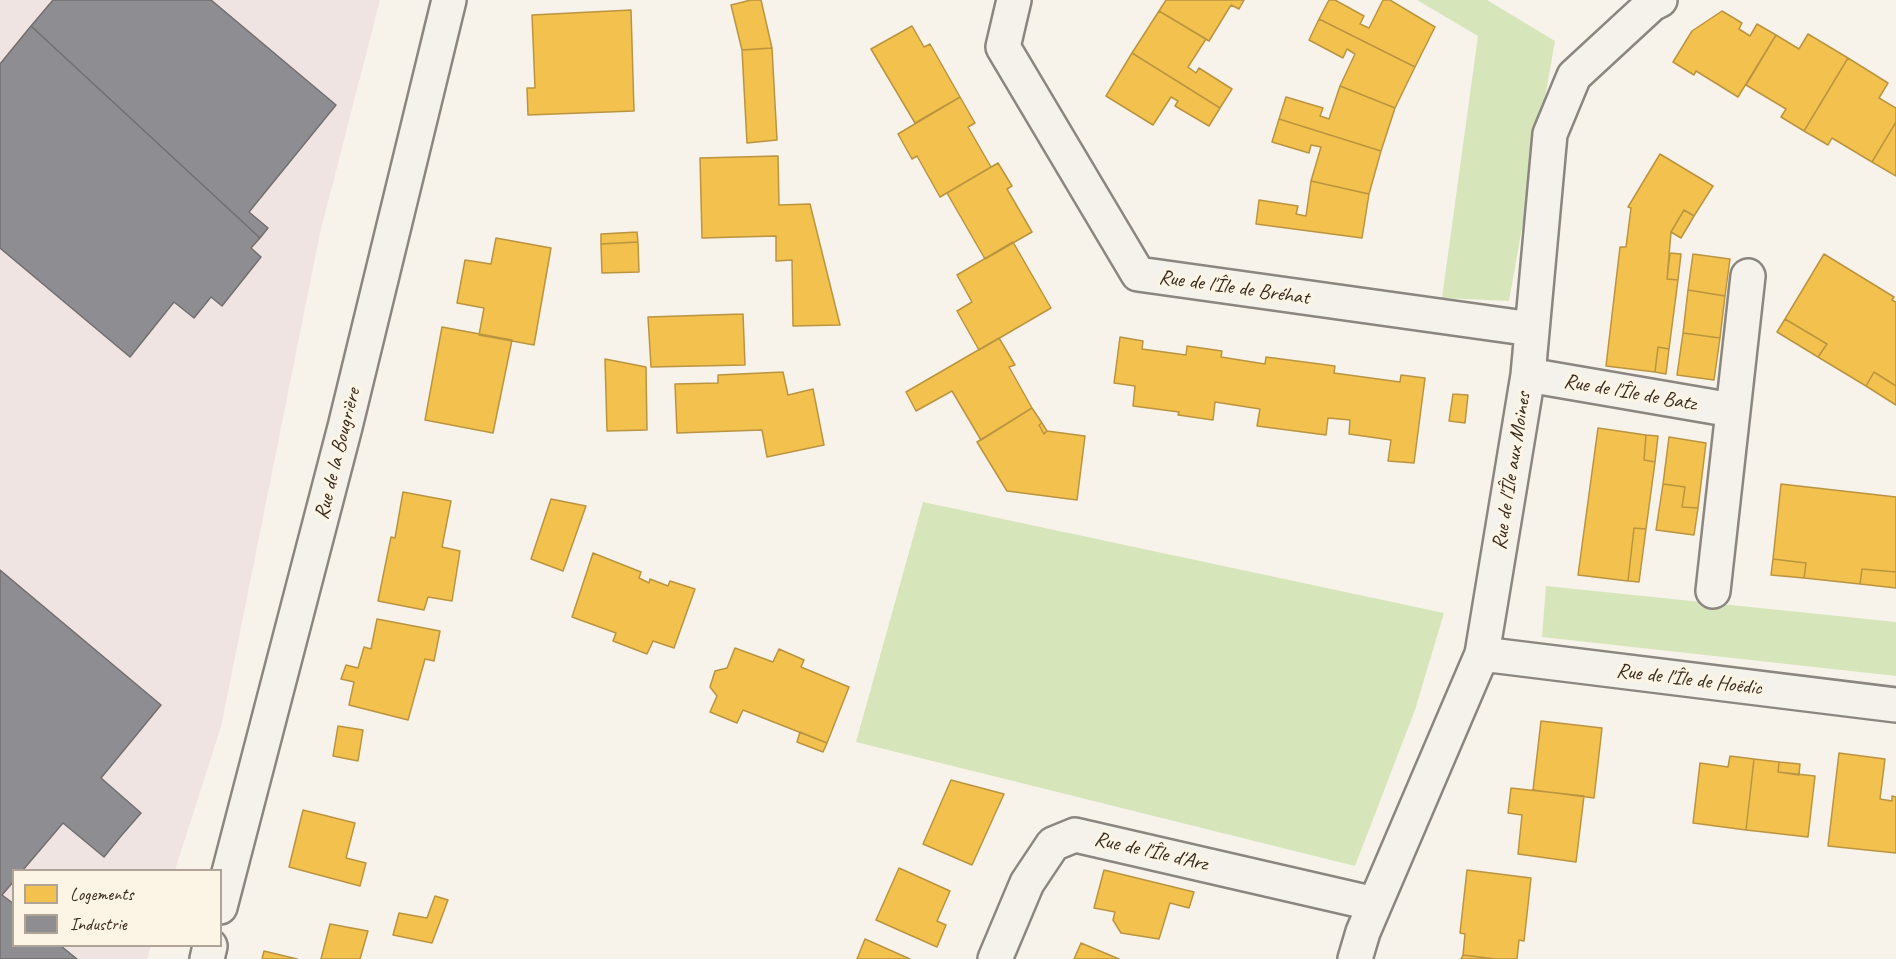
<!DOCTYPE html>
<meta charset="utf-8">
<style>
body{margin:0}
#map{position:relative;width:1896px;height:959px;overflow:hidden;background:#f7f3ea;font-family:Caveat,sans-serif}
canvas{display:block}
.legend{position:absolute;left:12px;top:869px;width:210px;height:78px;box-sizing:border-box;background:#fcf5e5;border:2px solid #afa495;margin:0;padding:8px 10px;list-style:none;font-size:18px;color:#3b2a1e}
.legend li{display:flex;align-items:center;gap:12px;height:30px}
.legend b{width:30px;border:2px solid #afa495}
</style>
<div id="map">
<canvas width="1896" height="959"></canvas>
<ul class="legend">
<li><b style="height:16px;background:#f2c14e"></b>Logements</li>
<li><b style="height:16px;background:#8d8d92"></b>Industrie</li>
</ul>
</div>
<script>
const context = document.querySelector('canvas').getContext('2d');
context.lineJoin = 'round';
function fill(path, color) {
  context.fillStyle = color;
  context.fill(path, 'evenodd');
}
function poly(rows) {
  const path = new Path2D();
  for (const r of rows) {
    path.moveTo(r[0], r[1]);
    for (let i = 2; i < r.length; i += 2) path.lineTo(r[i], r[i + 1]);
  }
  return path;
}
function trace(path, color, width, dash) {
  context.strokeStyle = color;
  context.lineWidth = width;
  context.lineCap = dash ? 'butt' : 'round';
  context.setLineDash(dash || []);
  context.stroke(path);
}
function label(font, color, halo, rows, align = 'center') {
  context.font = font + ' Caveat,sans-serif';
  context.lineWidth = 6;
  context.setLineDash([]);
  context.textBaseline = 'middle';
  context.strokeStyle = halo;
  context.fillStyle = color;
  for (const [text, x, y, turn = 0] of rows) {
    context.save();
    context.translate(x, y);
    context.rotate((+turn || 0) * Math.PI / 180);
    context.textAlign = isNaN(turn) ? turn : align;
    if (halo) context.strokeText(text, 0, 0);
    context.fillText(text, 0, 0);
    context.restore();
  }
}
fill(poly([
 [0,0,380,0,320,233,221,727,175,870,14,870,14,946,151,946,147,959,0,959]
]), '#efe4e1');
fill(poly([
 [1417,0,1487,0,1555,41,1509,301,1442,298,1478,36],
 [923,502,1444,613,1415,710,1355,866,856,742],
 [1546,586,1896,622,1896,676,1542,637]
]), '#d7e5ba');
const homes = poly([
 [751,0,761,0,772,48,742,50,731,5,751,0],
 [1166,0,1244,0,1239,9,1231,5,1209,41,1159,11,1166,0],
 [1329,0,1335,0,1364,16,1360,24,1369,28,1383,0,1390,0,1435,27,1415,67,1319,19,1329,0],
 [631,10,634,111,528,115,527,88,535,88,532,15,631,10],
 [1159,11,1206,39,1188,67,1196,73,1199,68,1232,89,1220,108,1132,53,1159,11],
 [1722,11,1742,23,1739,29,1750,36,1757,24,1776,35,1738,97,1696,71,1694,75,1673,62,1692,31,1722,11],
 [1319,19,1415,67,1395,108,1340,86,1355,54,1347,49,1343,58,1309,40,1319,19],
 [912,26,924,47,930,44,960,97,915,123,871,49,912,26],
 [1808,34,1848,58,1804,131,1781,117,1786,109,1746,85,1776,35,1799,49,1808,34],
 [772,48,777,140,747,143,742,50,772,48],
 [1132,53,1220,108,1209,126,1175,106,1178,101,1171,97,1153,125,1106,96,1132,53],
 [1848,58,1888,83,1879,98,1896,108,1896,122,1872,162,1832,138,1828,145,1804,131,1848,58],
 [1340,86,1395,108,1381,151,1279,119,1286,97,1323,108,1320,116,1329,119,1340,86],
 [960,97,975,123,968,127,991,167,940,197,917,156,912,159,898,134,960,97],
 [1279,119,1381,151,1369,194,1311,181,1321,147,1311,145,1309,153,1272,142,1279,119],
 [1896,122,1896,176,1872,162,1896,122],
 [1660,154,1713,186,1694,216,1684,210,1671,232,1667,279,1678,280,1669,349,1658,347,1655,372,1606,366,1620,247,1626,247,1631,208,1628,207,1660,154],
 [778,156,779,205,810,204,840,325,793,326,792,260,776,261,776,236,702,238,700,158,778,156],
 [998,163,1012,186,1007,189,1032,232,985,259,947,193,998,163],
 [1311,181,1369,194,1362,238,1256,224,1259,200,1298,206,1296,214,1306,216,1311,181],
 [1684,210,1694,216,1681,238,1671,232,1684,210],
 [637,232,638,242,601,244,601,234,637,232],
 [496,238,551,248,534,345,479,335,484,308,457,303,465,260,491,264,496,238],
 [638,242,639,272,602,273,601,244,638,242],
 [1013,242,1051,308,979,350,957,311,972,302,957,275,1013,242],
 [1670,253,1681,254,1678,280,1667,279,1670,253],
 [1693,254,1730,259,1725,296,1688,290,1693,254],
 [1824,254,1894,297,1892,300,1896,302,1896,386,1874,372,1866,386,1818,357,1827,344,1785,319,1824,254],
 [1688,290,1725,296,1720,338,1683,333,1688,290],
 [743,314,745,365,651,367,648,317,743,314],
 [1785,319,1827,344,1818,357,1777,332,1785,319],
 [442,327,512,340,493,433,425,420,442,327],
 [1683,333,1720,338,1714,380,1677,375,1683,333],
 [1120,337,1143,341,1142,349,1186,355,1187,346,1222,351,1221,357,1265,364,1266,357,1335,366,1334,373,1400,382,1401,375,1425,378,1414,463,1388,461,1391,440,1349,434,1350,420,1328,418,1326,435,1257,426,1260,409,1215,402,1213,420,1178,415,1179,412,1133,406,1135,386,1114,383,1120,337],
 [999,338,1015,365,1009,367,1032,408,981,440,952,391,916,411,906,392,999,338],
 [1658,347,1669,349,1666,374,1655,372,1658,347],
 [605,359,646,367,647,430,607,431,605,359],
 [783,372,788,395,813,389,824,445,767,457,762,430,677,433,675,384,718,383,718,375,783,372],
 [1874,372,1896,386,1896,405,1866,386,1874,372],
 [1453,394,1468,395,1465,423,1449,421,1453,394],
 [1032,408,1042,423,1039,425,1044,434,1047,431,1085,436,1077,500,1007,491,977,442,1032,408],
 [1042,423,1047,431,1044,434,1039,425,1042,423],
 [1598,428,1646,435,1644,460,1655,462,1646,529,1634,528,1628,581,1578,575,1598,428],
 [1646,435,1658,436,1655,462,1644,460,1646,435],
 [1669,437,1706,443,1698,508,1682,507,1685,487,1663,484,1669,437],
 [1663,484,1685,487,1682,507,1698,508,1694,535,1656,530,1663,484],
 [1781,484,1896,497,1896,572,1862,569,1860,584,1804,578,1806,563,1773,559,1781,484],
 [403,492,451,501,442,547,460,551,452,601,428,597,424,610,378,601,391,537,395,538,403,492],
 [551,499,586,506,563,571,531,559,551,499],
 [1634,528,1646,529,1639,582,1628,581,1634,528],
 [593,553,641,572,639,578,649,583,650,579,668,586,670,581,695,589,674,648,653,641,647,654,613,641,616,633,572,617,593,553],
 [1773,559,1806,563,1804,578,1771,575,1773,559],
 [1862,569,1896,572,1896,588,1860,584,1862,569],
 [377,619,440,631,434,661,425,659,408,720,349,705,354,682,341,679,346,665,358,668,364,647,371,649,377,619],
 [735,648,773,662,779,649,804,660,801,667,849,687,827,743,743,710,737,723,710,712,717,696,710,687,715,671,727,668,735,648],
 [1541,721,1602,728,1594,798,1533,790,1541,721],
 [338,726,363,730,358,761,333,756,338,726],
 [800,732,827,743,823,752,797,742,800,732],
 [1839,753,1885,759,1880,799,1892,801,1892,796,1896,797,1896,853,1828,846,1839,753],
 [1730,756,1754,759,1746,830,1693,823,1700,763,1728,767,1730,756],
 [1754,759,1779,762,1778,772,1815,776,1808,837,1746,830,1754,759],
 [1779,762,1800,764,1799,775,1778,772,1779,762],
 [951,780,1004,794,972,865,923,844,951,780],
 [1511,788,1584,796,1576,862,1518,854,1522,815,1508,813,1511,788],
 [303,810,355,823,346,858,366,863,360,886,289,867,303,810],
 [899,868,950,891,937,921,946,925,937,947,876,920,899,868],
 [1104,870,1194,892,1189,908,1170,903,1159,939,1121,933,1113,920,1115,912,1094,908,1104,870],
 [1467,870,1531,878,1524,941,1519,940,1517,959,1495,959,1463,955,1465,934,1460,933,1467,870],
 [435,896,448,900,432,943,393,935,399,913,427,918,435,896],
 [330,924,368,931,360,959,321,959,330,924],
 [865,939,910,959,857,959,865,939],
 [1081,943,1119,959,1074,959,1081,943],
 [264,951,297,959,262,959,264,951],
 [1463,955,1495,959,1461,959,1463,955]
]);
fill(homes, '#f2c14e');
trace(homes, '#bb9440', 1.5);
const industry = poly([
 [53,0,211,0,336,105,249,212,268,228,260,238,31,26,53,0],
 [31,26,260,238,251,248,261,257,222,306,211,297,194,318,174,302,130,357,0,248,0,64,31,26],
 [0,570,161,705,101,778,141,813,121,836,104,857,63,823,23,870,14,870,14,881,2,895,14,904,14,946,61,946,77,959,0,959,0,570]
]);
fill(industry, '#8d8d92');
trace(industry, '#746f6f', 1.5);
const street = poly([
 [1014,0,1003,47,1138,274,1532,329],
 [1528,375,1732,410],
 [1713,591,1748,276],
 [1482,654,1896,705],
 [220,907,345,427,449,0],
 [207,959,210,946],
 [995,959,1027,883,1053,844,1075,835,1375,904],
 [1355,959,1363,932,1482,654,1528,375,1550,134,1574,76,1652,4,1660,0]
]);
trace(street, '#8b867f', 38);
trace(street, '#f5f2ec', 33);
label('21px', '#3b2a1e', '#fcf5e5', [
 ["Rue de l'Île de Bréhat",1234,288,8],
 ["Rue de l'Île de Batz",1630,393,10],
 ["Rue de la Bougrière",338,454,-76],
 ["Rue de l'Île aux Moines",1512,471,-81],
 ["Rue de l'Île de Hoëdic",1689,680,7],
 ["Rue de l'Île d'Arz",1151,852,13]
]);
</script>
